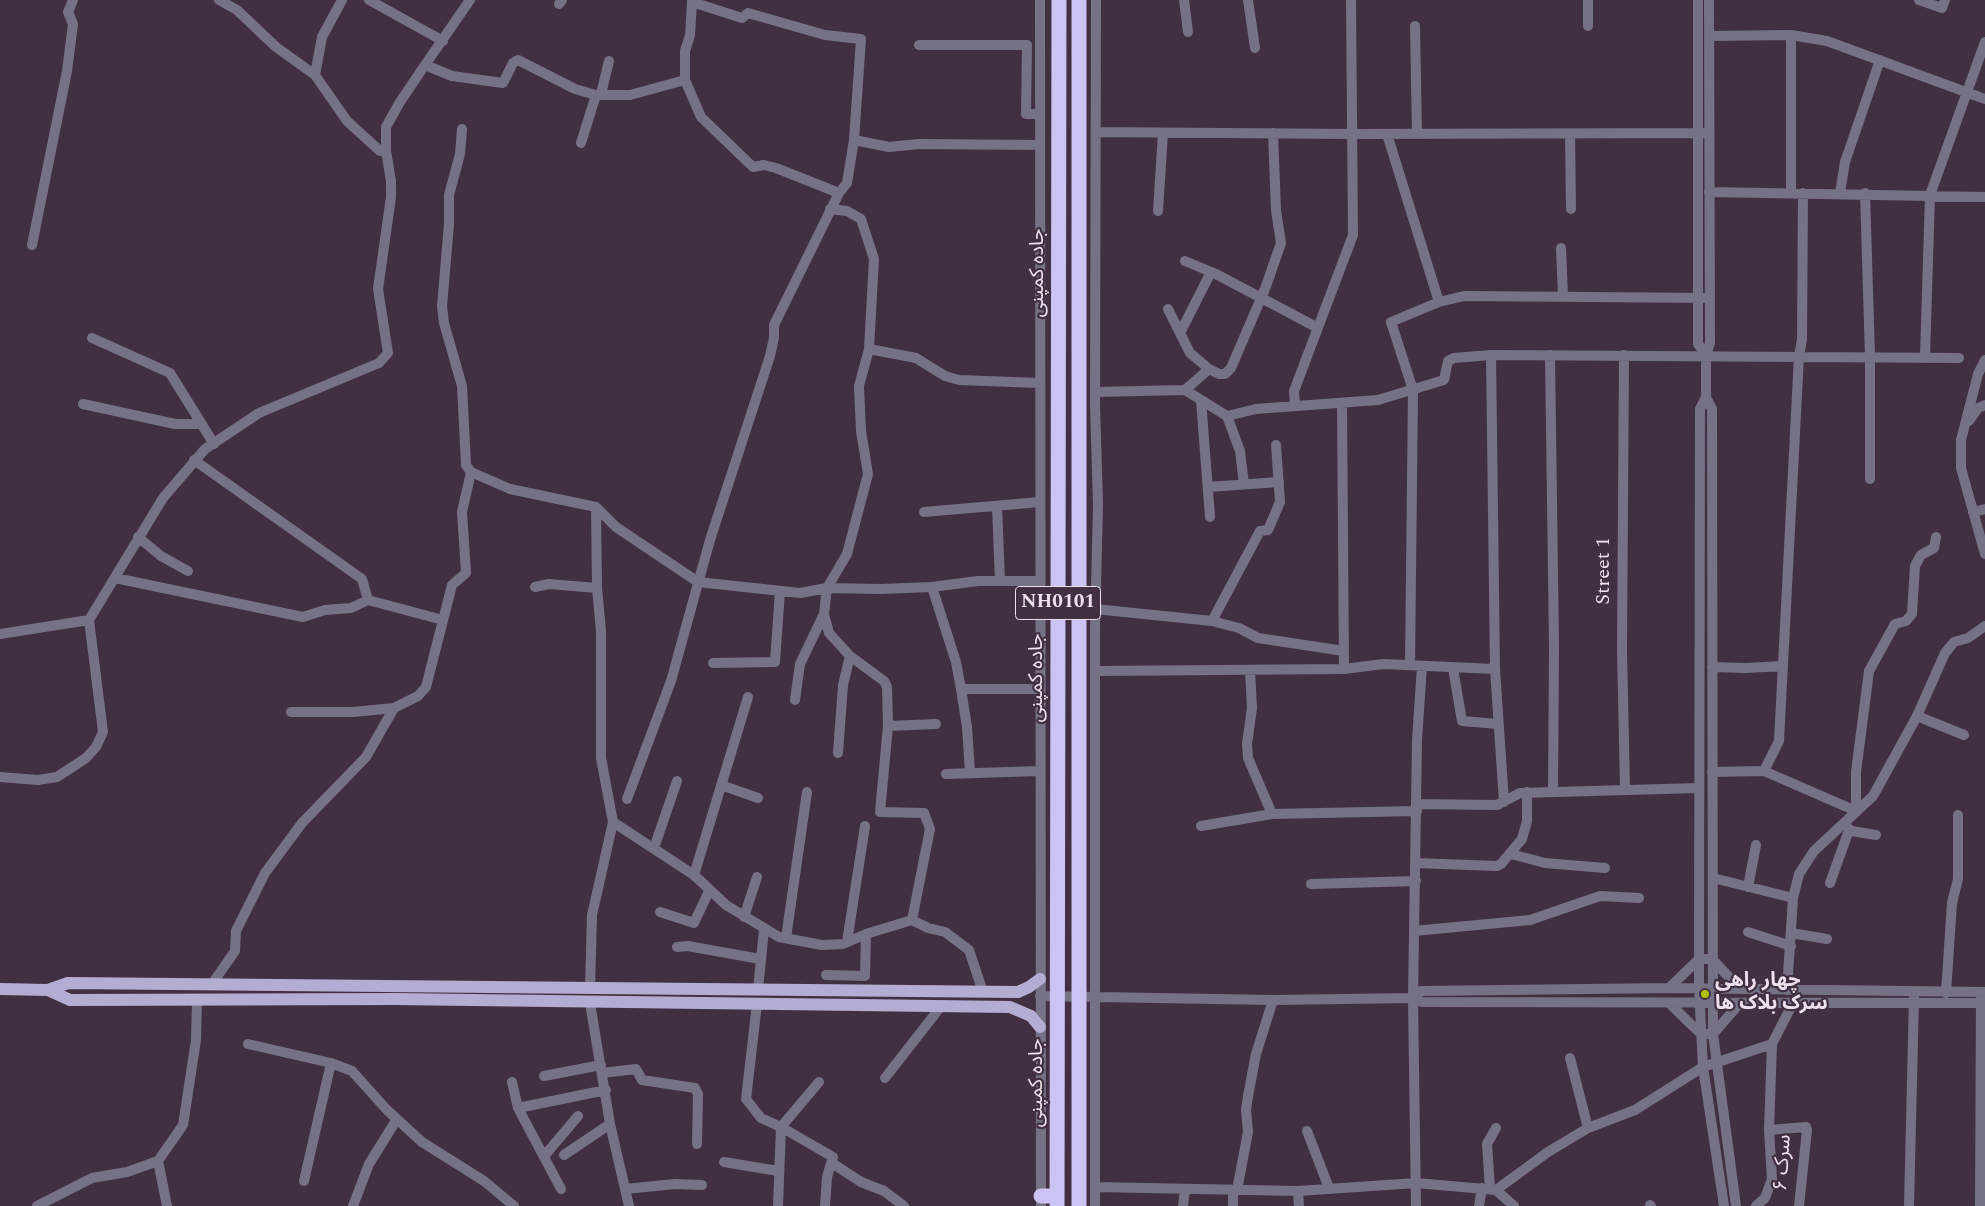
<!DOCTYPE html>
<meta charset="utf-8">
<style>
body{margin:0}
canvas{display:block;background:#413042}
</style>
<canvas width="1985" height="1206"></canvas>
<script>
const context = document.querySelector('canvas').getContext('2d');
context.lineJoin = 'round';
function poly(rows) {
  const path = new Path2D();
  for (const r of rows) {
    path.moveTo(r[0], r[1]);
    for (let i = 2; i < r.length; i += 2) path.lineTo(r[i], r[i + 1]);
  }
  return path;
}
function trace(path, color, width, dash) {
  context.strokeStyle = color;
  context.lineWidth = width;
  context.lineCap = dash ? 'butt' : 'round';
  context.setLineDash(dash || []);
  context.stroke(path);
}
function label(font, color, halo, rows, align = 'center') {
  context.font = font + ' Spectral,"Noto Sans Arabic",serif';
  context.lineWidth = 4.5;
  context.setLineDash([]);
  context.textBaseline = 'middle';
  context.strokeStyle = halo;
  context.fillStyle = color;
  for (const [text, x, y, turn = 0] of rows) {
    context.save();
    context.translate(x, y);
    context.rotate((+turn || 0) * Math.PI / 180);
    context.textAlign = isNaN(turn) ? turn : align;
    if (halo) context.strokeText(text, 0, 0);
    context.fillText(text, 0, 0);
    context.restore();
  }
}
trace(poly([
 [219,0,237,10,276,47,315,75,347,121,380,151,386,151,386,127,400,102,425,65,452,76,503,83,513,63,518,60,575,89,596,95,630,95,685,80],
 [369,0,443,41],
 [1040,0,1041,1206],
 [1184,0,1188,32],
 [1248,0,1255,48],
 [1588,0,1588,26],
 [1698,0,1698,344,1706,355],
 [1709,0,1710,343,1706,355,1706,397,1712,409,1713,1034,1736,1206],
 [1919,0,1942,8,1945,0],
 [692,2,742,18,748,13,825,35,861,39,854,140,847,183,839,193,776,168,764,165,753,167,701,117,685,80,685,51,690,35,692,2,692,0],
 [559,4,562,0],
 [1415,26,1417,134],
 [1709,36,1791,35,1827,41,1985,99],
 [919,45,1027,45,1026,114,1039,114],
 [425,65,470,0],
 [315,75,322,37,342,0],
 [601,94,609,61],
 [462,129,460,154,449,195,449,224,442,306,444,323,462,386,466,465,471,472,510,489,596,507,616,527,698,582,800,593,827,588,880,589,932,587,978,581,1040,581],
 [1096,132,1353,134,1709,133],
 [1387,134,1439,302],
 [1570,134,1571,209],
 [854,140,889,147,919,144,1040,145],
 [581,143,596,95],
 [1709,192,1985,197],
 [1791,193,1791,35],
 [1840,193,1845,162,1880,60],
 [1865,193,1870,356,1870,479],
 [830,209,847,211,861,219,874,259,869,349,859,386,861,431,868,474,847,554,827,588,824,614,829,633,850,656,884,681,887,687,888,726,880,812,924,813,930,829,912,920],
 [1158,211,1163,133],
 [32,245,67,71,73,24,68,12,73,0],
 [1561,248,1563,297],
 [1185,261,1216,274,1318,328],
 [1168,309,1190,353,1209,369,1219,374,1225,374,1231,368,1265,289,1281,243,1276,210,1273,133],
 [1180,333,1211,272],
 [92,338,170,373,214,444],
 [869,349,916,358,945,376,959,380,1039,383],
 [1491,355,1495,669,1504,802],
 [1550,355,1554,647,1553,791],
 [1624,355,1622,650,1625,789],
 [1925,357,1930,195,1985,42],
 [1985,360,1978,374,1961,440,1961,468,1985,554],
 [1185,390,1209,369],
 [1095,392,1185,390,1227,416,1256,409,1378,400,1444,380,1448,361,1454,358,1491,355,1959,358],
 [1706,397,1700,409,1699,988,1703,1067,1724,1206],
 [1201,400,1210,517],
 [1342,403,1344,669],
 [83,404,175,424,202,424],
 [1295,406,1294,391,1353,235,1351,0],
 [1227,416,1240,451,1244,484],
 [1969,421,1978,408,1985,405],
 [194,460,362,579,368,600],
 [1208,487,1279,482],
 [997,506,1000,581],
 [924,512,1040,502],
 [1973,512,1985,509],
 [138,537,161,556,188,571],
 [115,578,303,617,325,610,351,608,368,600,443,620],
 [535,587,549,584,597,588],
 [932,587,956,662,961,689,1040,689],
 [1095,609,1212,621,1239,628,1258,638,1344,651],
 [1212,621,1260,531,1268,530,1280,502,1276,445],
 [0,634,89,620],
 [713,663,775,662,780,591],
 [1410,665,1413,390,1391,322,1439,302,1464,296,1710,298],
 [1712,667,1746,668,1783,666],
 [1453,668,1462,721,1498,724],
 [1250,670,1252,708,1247,744,1248,758,1272,814],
 [1096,671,1344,669,1383,664,1495,669],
 [961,689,967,727,970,773],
 [795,700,800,664,824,614],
 [291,712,353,712,394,708,418,696,426,687,452,585,466,573,462,512,471,472],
 [1917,716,1964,735],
 [888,726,936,724],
 [838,753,843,685,850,656],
 [1764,771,1779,741,1799,356,1802,339,1803,193],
 [1712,772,1764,771,1856,811,1856,772,1869,671,1895,624,1906,621,1912,614,1915,566,1921,555,1934,548,1936,537],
 [946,774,1040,771],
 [0,777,38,780,57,777,86,758,96,747,103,732,89,620,163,498,205,449,259,413,379,363,388,353,378,289,391,197,391,181,386,151],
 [721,785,758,798],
 [627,799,671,681,710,540,770,356,774,338,774,325,839,193],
 [1416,804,1497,805,1520,793,1699,788],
 [613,822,694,875,726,905,779,937,822,945,843,944,866,934,912,920,928,928,945,932,969,950,983,992],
 [1201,826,1272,814,1417,811],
 [1845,826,1852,831,1876,835],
 [654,848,677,781],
 [1511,854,1545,863,1605,868],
 [1415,863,1497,866,1501,864,1522,839,1527,821,1527,792],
 [694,875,748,697],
 [1713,878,1793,898],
 [1830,883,1849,830],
 [1311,884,1416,881],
 [1748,887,1756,845],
 [660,912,694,923,709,891],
 [744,917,757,877],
 [1414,931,1530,920,1600,896,1639,898],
 [1748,932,1791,946],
 [1791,933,1827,939],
 [786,938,807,792],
 [847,942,865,826],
 [677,947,688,946,760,959],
 [826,975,865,976,866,934],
 [212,984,235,951,236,931,265,873,302,823,366,757,394,708],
 [590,988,592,915,613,822,601,758,601,631,597,588,596,507],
 [1669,988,1699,959,1712,959,1740,989],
 [758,989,764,930],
 [1787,990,1793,898,1799,874,1814,851,1873,796,1917,716,1945,653,1954,642,1968,638,1985,626],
 [1946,993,1952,903,1958,879,1958,815],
 [1040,996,1273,1000,1413,998,1422,1002,1985,1003],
 [1413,998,1421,991,1669,988,1985,992],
 [590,1003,610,1124,629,1206],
 [1669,1003,1701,1034,1713,1034,1740,1003],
 [757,1004,746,1099,761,1118,781,1127,833,1157,827,1177,825,1206],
 [248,1044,331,1063,352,1071,387,1110,422,1142,484,1181,514,1206],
 [1570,1058,1588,1128],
 [602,1073,636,1069,642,1080,695,1088,698,1094,697,1144],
 [544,1076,601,1065],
 [885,1078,942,1005],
 [512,1082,518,1108,561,1189],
 [518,1108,606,1090],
 [1769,1130,1806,1127,1807,1130,1799,1206],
 [1307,1131,1329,1188],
 [545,1155,578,1116],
 [564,1155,610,1124],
 [158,1161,167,1206],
 [724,1162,778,1171],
 [832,1163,861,1182,884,1191,904,1206],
 [304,1181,331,1063],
 [1095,1187,1298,1191,1416,1183,1496,1190,1514,1206],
 [625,1189,675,1184,702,1185],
 [1490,1189,1487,1144,1496,1128],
 [1237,1190,1248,1132,1246,1110,1248,1096,1256,1054,1273,1000],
 [1496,1190,1548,1152,1588,1128,1635,1110,1703,1067,1772,1044],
 [1298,1191,1299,1206],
 [1650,1205,1651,1206],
 [37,1206,92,1178,127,1172,158,1161,183,1125,196,1040,197,1001],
 [353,1206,369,1164,397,1119],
 [778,1206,781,1127,819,1082],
 [1095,1206,1095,627,1098,505,1095,404,1096,0],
 [1183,1206,1185,1189],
 [1233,1206,1233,1190],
 [1416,1206,1413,998,1417,740,1422,666],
 [1479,1206,1482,1188],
 [1756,1206,1765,1198,1772,1179,1769,1130,1772,1044,1793,1003],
 [1909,1206,1914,997],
 [1980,1206,1981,998]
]), '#757285', 10);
trace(poly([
 [0,989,48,990,68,983,1018,992,1029,987,1040,979],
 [48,990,70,1000,395,999,1010,1007,1031,1016,1040,1027]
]), '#b3acd3', 12);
trace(poly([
 [1079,0,1079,1206],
 [1041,1196,1057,1196],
 [1057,1206,1059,0]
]), '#cbc3f2', 15);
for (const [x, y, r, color] of [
 [1705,994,5,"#b0c501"]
]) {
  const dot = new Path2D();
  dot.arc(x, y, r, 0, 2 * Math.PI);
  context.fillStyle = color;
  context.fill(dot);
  trace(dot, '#413042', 2);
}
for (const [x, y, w] of [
 [1058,603,85]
]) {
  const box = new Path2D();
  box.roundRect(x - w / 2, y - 16.5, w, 33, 4);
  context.fillStyle = '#413042';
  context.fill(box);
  trace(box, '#ece2ed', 1);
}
label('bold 19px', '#ece2ed', null, [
 ["NH0101",1058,603]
]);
label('20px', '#ece2ed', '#413042', [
 ["جاده کمپنی",1039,273,-90],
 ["Street 1",1605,571,-90],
 ["جاده کمپنی",1038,678,-90],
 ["جاده کمپنی",1038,1083,-90],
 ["سرک ۶",1784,1163,-86]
]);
label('bold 20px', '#ece2ed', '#413042', [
 ["چهار راهی",1715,982],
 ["سرک بلاک ها",1715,1005]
], 'left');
</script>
